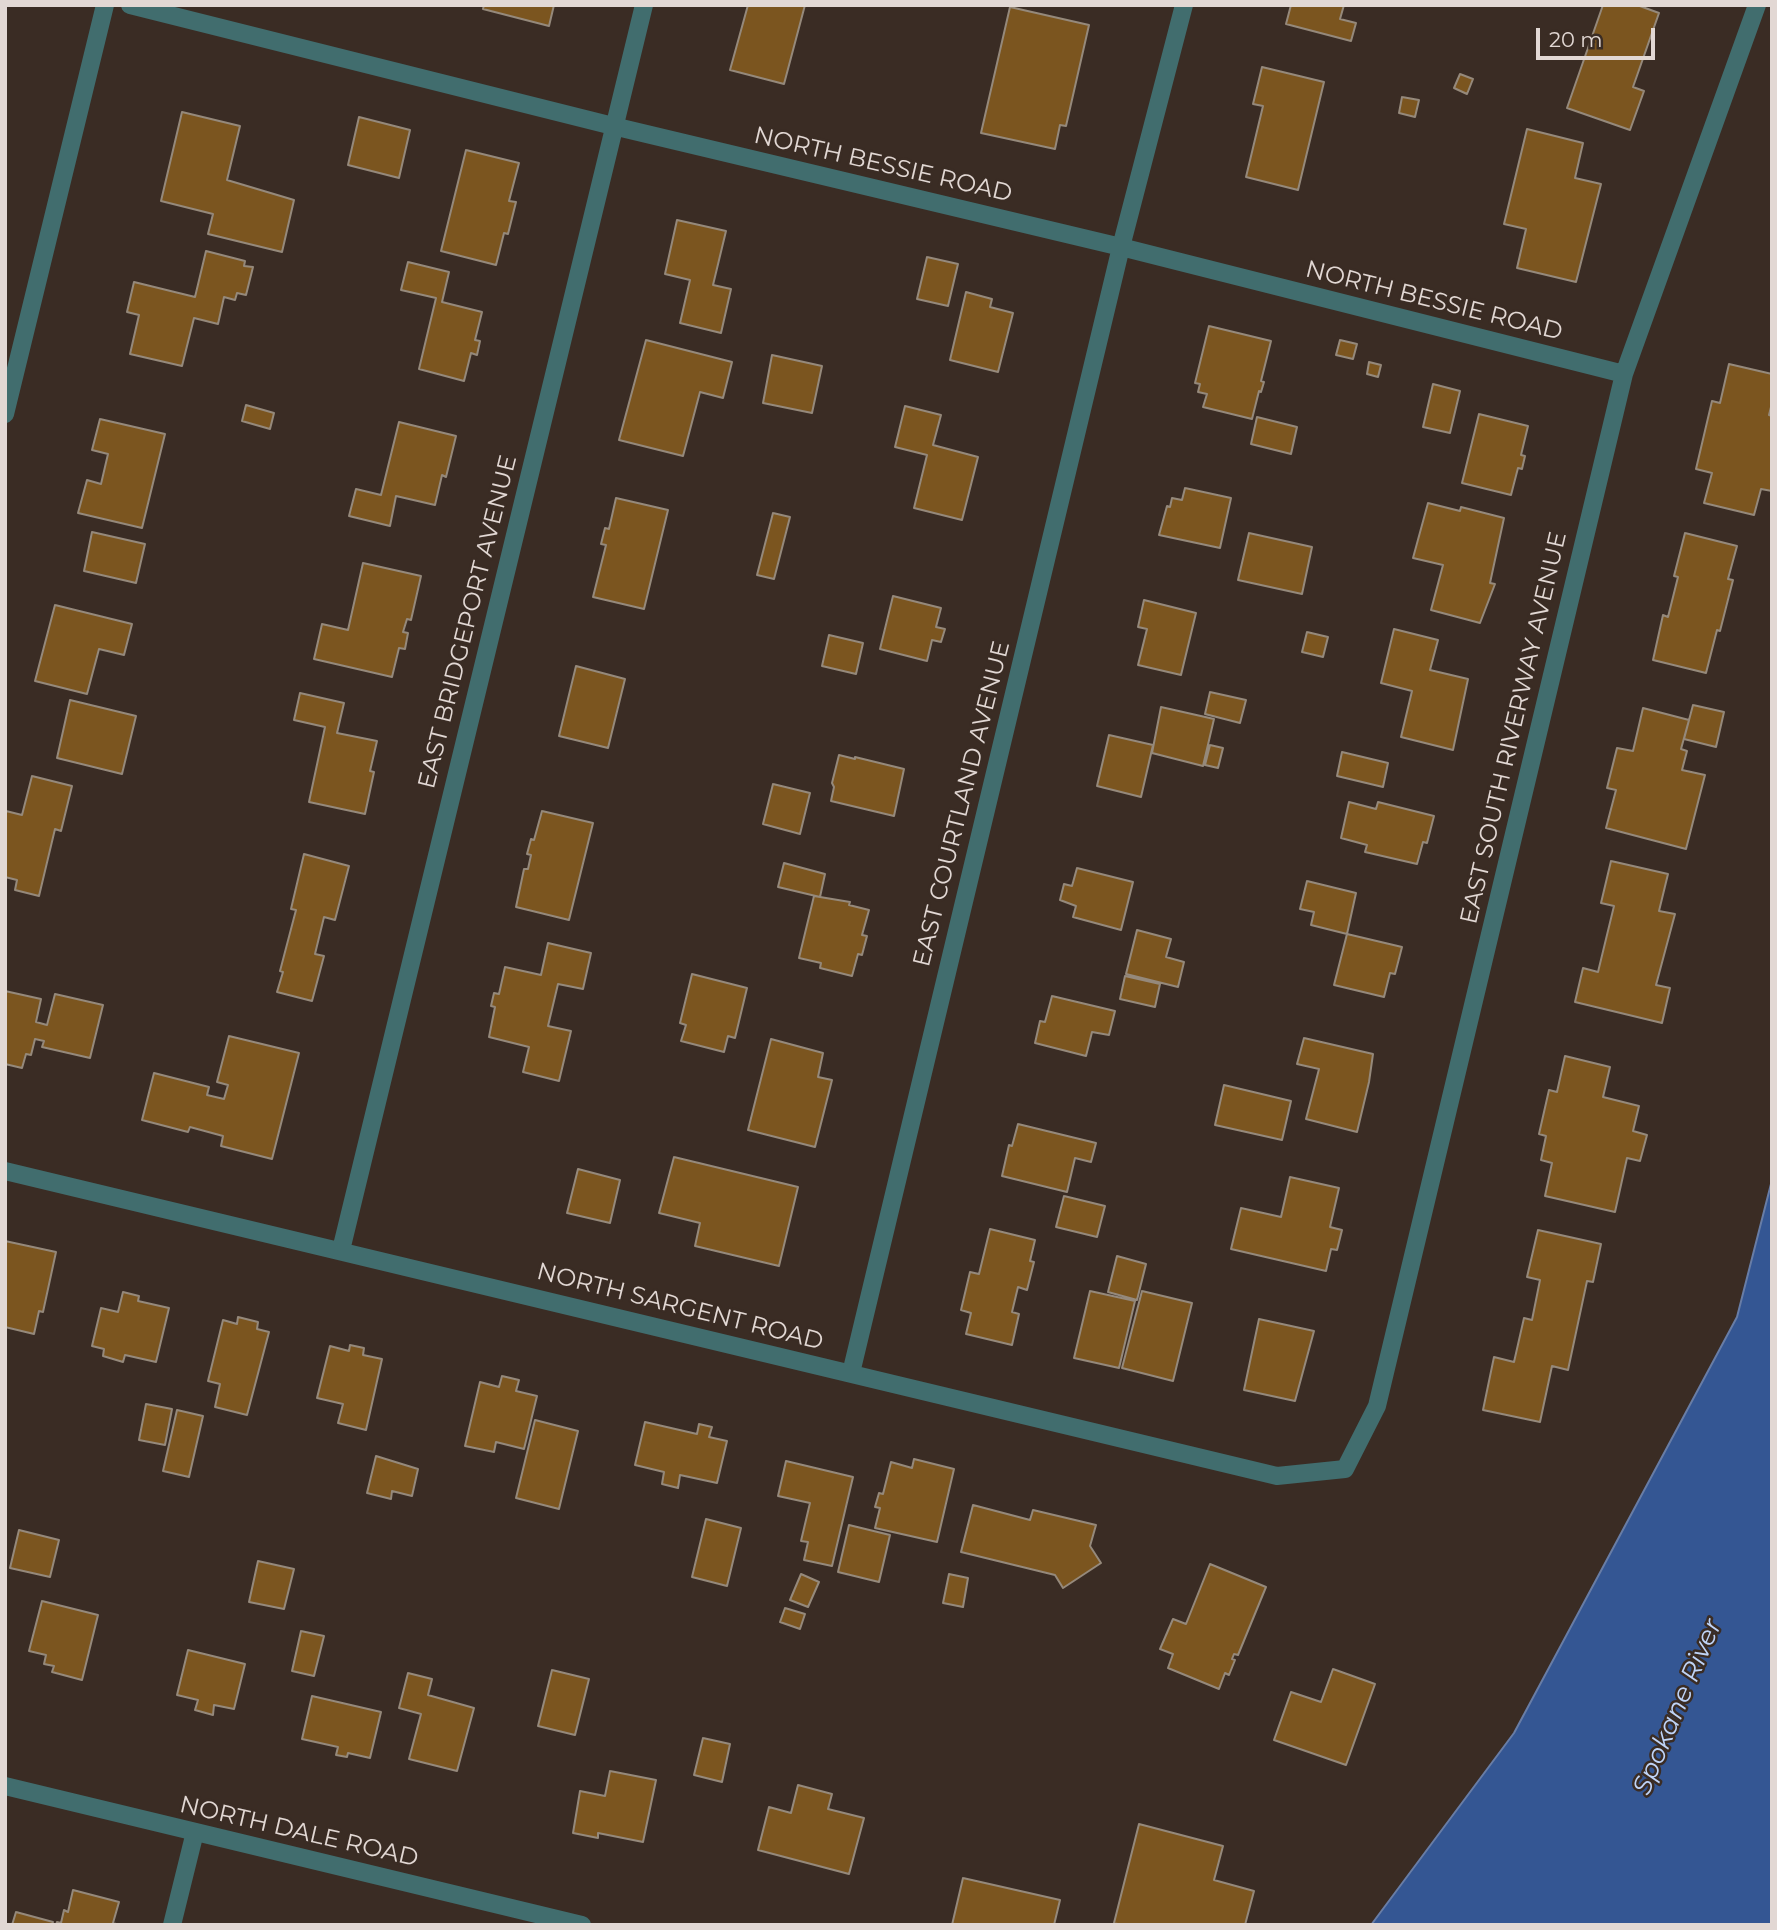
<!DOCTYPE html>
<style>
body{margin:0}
#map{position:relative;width:1777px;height:1930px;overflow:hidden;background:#3a2c24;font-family:Montserrat,sans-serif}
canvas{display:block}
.frame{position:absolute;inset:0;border:7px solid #e2d8d4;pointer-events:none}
.scale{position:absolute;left:1536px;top:28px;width:119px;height:32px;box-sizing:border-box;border:4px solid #e2d8d4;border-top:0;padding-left:9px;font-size:21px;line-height:24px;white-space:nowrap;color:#e2d8d4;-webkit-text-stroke:5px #3a2c24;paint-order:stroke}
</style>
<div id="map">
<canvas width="1777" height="1930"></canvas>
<div class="frame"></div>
<div class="scale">20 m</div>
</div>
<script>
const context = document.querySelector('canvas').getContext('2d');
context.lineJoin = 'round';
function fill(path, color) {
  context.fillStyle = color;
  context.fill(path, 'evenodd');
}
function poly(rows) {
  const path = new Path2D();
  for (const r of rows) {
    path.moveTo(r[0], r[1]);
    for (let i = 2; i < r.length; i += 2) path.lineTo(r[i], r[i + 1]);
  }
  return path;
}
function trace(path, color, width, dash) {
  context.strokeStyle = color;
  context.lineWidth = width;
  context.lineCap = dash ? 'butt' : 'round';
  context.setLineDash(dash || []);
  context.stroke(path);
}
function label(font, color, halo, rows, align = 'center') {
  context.font = font + ' Montserrat,sans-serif';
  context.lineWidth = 5;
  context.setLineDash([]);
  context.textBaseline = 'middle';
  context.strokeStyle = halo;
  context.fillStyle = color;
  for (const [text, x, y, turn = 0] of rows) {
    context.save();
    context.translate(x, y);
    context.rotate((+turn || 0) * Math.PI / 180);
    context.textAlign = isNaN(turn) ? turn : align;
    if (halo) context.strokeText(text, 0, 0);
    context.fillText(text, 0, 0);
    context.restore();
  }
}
const water = poly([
 [1772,1180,1772,1925,1371,1925,1514,1733,1737,1317,1772,1180]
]);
fill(water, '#345693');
trace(water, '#687da6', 2);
const building = poly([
 [484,5,554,5,549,26,483,9,484,5],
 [748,5,805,5,784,84,730,70,748,5],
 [1291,5,1344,5,1340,19,1356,23,1351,41,1286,24,1291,5],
 [1603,5,1637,5,1659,13,1633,87,1644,91,1630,130,1567,108,1603,5],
 [1010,7,1089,25,1066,126,1060,125,1055,149,981,133,1010,7],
 [1262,67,1324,82,1298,190,1246,177,1263,106,1253,104,1262,67],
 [1460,74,1473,79,1467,94,1454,88,1460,74],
 [1402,97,1419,100,1415,117,1399,113,1402,97],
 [182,112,240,126,227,180,294,200,282,252,208,234,213,214,161,201,182,112],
 [359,117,410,130,399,178,348,165,359,117],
 [1527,129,1583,143,1575,178,1601,184,1576,282,1517,268,1526,229,1504,224,1527,129],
 [466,150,519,163,509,201,516,202,508,234,504,233,496,265,441,251,466,150],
 [677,220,726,231,713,285,731,289,721,333,680,323,690,280,665,274,677,220],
 [206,251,245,261,244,266,253,267,246,295,237,293,235,300,224,297,218,324,194,318,182,366,130,354,139,315,127,312,134,282,195,297,206,251],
 [927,257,958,264,948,306,917,299,927,257],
 [408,262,449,272,442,302,482,312,475,340,480,341,477,355,471,353,464,381,419,369,436,298,401,290,408,262],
 [966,292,992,299,990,307,1013,313,998,372,950,360,966,292],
 [1209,326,1271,341,1261,381,1264,382,1261,392,1259,391,1252,419,1203,407,1207,394,1198,392,1200,384,1195,383,1209,326],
 [646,340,732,362,723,398,700,392,683,456,619,440,646,340],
 [1340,340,1357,344,1353,359,1336,355,1340,340],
 [772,355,822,366,812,413,763,403,772,355],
 [1369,362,1381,365,1378,377,1367,374,1369,362],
 [1729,364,1772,374,1772,403,1769,415,1772,416,1772,491,1761,489,1754,515,1704,503,1712,473,1696,469,1712,401,1720,403,1729,364],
 [1433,384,1460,391,1450,433,1423,427,1433,384],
 [246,405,274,413,270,429,242,421,246,405],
 [905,406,941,415,933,445,978,457,962,520,914,508,927,455,895,447,905,406],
 [1479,414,1528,426,1521,455,1525,456,1522,469,1518,468,1511,495,1462,483,1479,414],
 [1257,417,1297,427,1291,454,1251,444,1257,417],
 [100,419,165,434,142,528,78,513,87,480,101,484,108,454,92,450,100,419],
 [399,422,456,436,446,477,442,475,435,505,396,496,390,526,349,516,356,489,381,495,399,422],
 [1185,488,1231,498,1220,548,1159,535,1167,506,1170,507,1172,498,1182,500,1185,488],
 [616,498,668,510,644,609,593,597,606,545,601,544,605,528,609,529,616,498],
 [1428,503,1460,511,1461,507,1504,518,1490,583,1495,584,1480,623,1431,610,1443,565,1413,558,1428,503],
 [773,513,790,517,774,579,757,575,773,513],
 [92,532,145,544,136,583,84,571,92,532],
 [1249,533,1312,547,1302,594,1238,580,1249,533],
 [1685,533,1737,546,1728,579,1733,580,1720,631,1717,630,1706,673,1653,660,1663,615,1668,617,1678,577,1674,576,1685,533],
 [363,563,421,576,411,620,407,619,403,632,408,633,405,649,399,648,392,677,314,659,322,624,348,630,363,563],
 [893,596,941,608,936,627,945,629,941,642,932,640,927,661,880,649,893,596],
 [1144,600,1196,613,1181,675,1138,665,1147,629,1138,627,1144,600],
 [55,605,132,624,124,655,99,649,87,694,35,681,55,605],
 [1394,629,1438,640,1430,670,1468,679,1453,750,1401,737,1412,691,1381,683,1394,629],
 [1307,632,1328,637,1323,657,1302,652,1307,632],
 [829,635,863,643,856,674,822,666,829,635],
 [576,666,625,679,608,748,559,736,576,666],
 [1210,692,1246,700,1240,723,1205,714,1210,692],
 [300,693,344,703,337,733,377,741,370,771,374,772,365,814,309,802,325,727,294,720,300,693],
 [70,700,136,716,122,774,57,758,70,700],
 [1693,705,1724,712,1716,747,1684,739,1693,705],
 [1161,707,1214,719,1203,766,1152,753,1161,707],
 [1643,708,1689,720,1681,749,1687,751,1682,770,1705,775,1686,849,1606,828,1616,790,1607,788,1617,748,1633,751,1643,708],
 [1109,735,1153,745,1141,797,1097,786,1109,735],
 [1210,745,1223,748,1218,768,1205,765,1210,745],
 [1342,752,1388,763,1383,787,1337,776,1342,752],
 [839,755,855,759,855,757,904,769,894,816,831,801,834,787,832,783,839,755],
 [32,776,72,786,61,831,55,829,39,896,15,890,17,880,5,877,6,811,22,815,32,776],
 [773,784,810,793,800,834,763,824,773,784],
 [1349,802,1376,809,1378,802,1434,816,1427,843,1423,842,1417,864,1365,852,1367,845,1341,838,1349,802],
 [542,811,593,823,569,920,516,907,524,869,528,869,531,855,527,854,531,839,534,840,542,811],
 [304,854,349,866,335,920,324,917,315,954,324,956,312,1001,277,992,283,972,280,971,296,910,291,909,304,854],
 [1611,861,1668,874,1659,911,1675,914,1656,985,1670,988,1662,1023,1575,1002,1583,968,1598,972,1614,906,1601,903,1611,861],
 [784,863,825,874,820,897,778,887,784,863],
 [1077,868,1133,882,1121,930,1073,917,1076,906,1060,900,1064,884,1072,886,1077,868],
 [1307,881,1356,893,1347,934,1311,925,1314,912,1300,909,1307,881],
 [814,896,850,902,849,905,869,910,862,935,867,936,862,955,858,954,852,976,820,968,821,963,799,958,814,896],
 [1137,930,1171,939,1166,957,1184,962,1178,987,1126,974,1137,930],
 [1347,934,1402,947,1395,974,1390,973,1384,997,1334,985,1347,934],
 [548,943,591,953,583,989,558,984,548,1026,571,1031,559,1081,523,1072,529,1047,489,1037,495,1007,491,1006,494,993,499,994,505,967,541,975,548,943],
 [692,974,747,988,735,1038,728,1036,724,1052,681,1041,686,1025,680,1023,692,974],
 [1125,976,1160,984,1155,1007,1120,999,1125,976],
 [5,991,41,999,36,1022,47,1025,55,994,103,1005,90,1058,42,1047,44,1041,35,1039,31,1055,26,1054,22,1068,5,1064,5,991],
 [1052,996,1115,1011,1109,1035,1092,1032,1086,1056,1035,1043,1040,1021,1045,1022,1052,996],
 [229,1036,299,1053,272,1159,221,1146,223,1136,190,1127,188,1132,142,1120,154,1073,209,1087,207,1095,224,1099,228,1085,217,1082,229,1036],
 [1304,1038,1373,1054,1369,1082,1357,1132,1306,1119,1319,1069,1297,1064,1304,1038],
 [771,1039,823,1053,818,1077,832,1080,815,1147,748,1130,771,1039],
 [1565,1056,1610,1067,1603,1097,1639,1106,1633,1131,1647,1135,1640,1161,1627,1158,1615,1212,1545,1196,1552,1163,1541,1160,1546,1136,1539,1134,1549,1090,1557,1092,1565,1056],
 [1224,1085,1291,1101,1282,1140,1215,1125,1224,1085],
 [1018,1124,1096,1143,1091,1162,1075,1158,1067,1192,1002,1176,1009,1145,1012,1146,1018,1124],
 [674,1157,798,1187,779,1266,695,1246,700,1223,659,1213,674,1157],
 [578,1169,620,1180,610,1223,567,1213,578,1169],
 [1290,1177,1339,1188,1330,1227,1342,1230,1337,1250,1331,1249,1326,1271,1231,1249,1241,1208,1281,1217,1290,1177],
 [1064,1196,1105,1206,1097,1237,1056,1227,1064,1196],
 [990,1229,1035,1240,1030,1261,1034,1262,1027,1290,1018,1287,1012,1312,1019,1314,1012,1345,966,1334,971,1313,961,1310,970,1272,979,1274,990,1229],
 [1538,1230,1601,1244,1593,1282,1587,1281,1568,1370,1552,1366,1540,1422,1483,1410,1494,1357,1514,1362,1524,1318,1532,1320,1540,1280,1527,1277,1538,1230],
 [5,1241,56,1252,43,1312,39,1311,34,1334,5,1327,5,1241],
 [1117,1256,1146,1264,1137,1300,1108,1292,1117,1256],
 [1090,1291,1135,1301,1119,1368,1074,1358,1090,1291],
 [1142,1291,1192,1303,1173,1381,1122,1368,1142,1291],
 [123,1292,139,1296,138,1301,169,1308,156,1362,125,1355,123,1362,103,1356,104,1349,92,1346,101,1308,118,1312,123,1292],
 [238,1317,258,1322,257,1329,269,1332,247,1415,215,1407,220,1384,208,1381,223,1320,237,1324,238,1317],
 [1259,1319,1314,1331,1295,1401,1244,1390,1259,1319],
 [350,1345,364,1348,363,1355,382,1359,366,1430,338,1423,343,1404,317,1398,330,1346,349,1351,350,1345],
 [502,1376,519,1380,516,1391,537,1396,524,1449,496,1442,494,1452,465,1446,480,1382,499,1387,502,1376],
 [146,1404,172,1409,165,1445,139,1440,146,1404],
 [177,1410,203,1416,189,1477,163,1471,177,1410],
 [535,1420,578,1431,559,1509,516,1498,535,1420],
 [645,1422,697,1434,699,1424,712,1427,709,1437,727,1441,717,1483,680,1475,678,1488,662,1484,664,1472,635,1465,645,1422],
 [376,1456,418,1469,412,1496,392,1491,391,1499,367,1493,376,1456],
 [914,1459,954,1469,937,1542,875,1528,880,1508,875,1507,879,1493,883,1494,891,1462,912,1468,914,1459],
 [786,1461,853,1477,832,1566,804,1560,808,1542,801,1541,810,1503,778,1496,786,1461],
 [973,1505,1030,1520,1033,1510,1096,1525,1090,1546,1101,1563,1063,1588,1055,1575,961,1552,973,1505],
 [706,1519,741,1528,727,1586,692,1577,706,1519],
 [849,1525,890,1535,879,1582,838,1572,849,1525],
 [19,1530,59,1540,50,1577,10,1568,19,1530],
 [258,1561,294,1569,284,1609,249,1602,258,1561],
 [1210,1564,1266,1587,1238,1655,1234,1654,1232,1659,1235,1660,1229,1675,1225,1673,1219,1689,1168,1668,1173,1654,1160,1649,1173,1619,1186,1624,1210,1564],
 [801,1574,819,1582,808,1607,790,1600,801,1574],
 [949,1574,968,1578,963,1607,943,1603,949,1574],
 [42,1601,98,1615,82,1680,52,1672,54,1666,44,1664,46,1655,29,1651,42,1601],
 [785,1608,805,1614,800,1629,780,1622,785,1608],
 [301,1631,324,1636,314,1676,292,1671,301,1631],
 [188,1650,245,1664,234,1709,214,1705,213,1715,195,1710,198,1700,177,1695,188,1650],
 [1333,1669,1375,1684,1346,1765,1274,1740,1291,1692,1321,1702,1333,1669],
 [552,1670,589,1679,575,1735,538,1726,552,1670],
 [408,1673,432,1679,428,1695,474,1708,457,1771,409,1759,421,1714,399,1708,408,1673],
 [312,1696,381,1712,370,1758,348,1753,347,1757,336,1755,338,1747,302,1739,312,1696],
 [703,1738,730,1744,722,1782,694,1775,703,1738],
 [610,1771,656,1780,643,1842,598,1833,598,1838,573,1833,580,1791,605,1796,610,1771],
 [798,1785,832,1794,828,1809,864,1818,849,1874,758,1850,769,1807,791,1813,798,1785],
 [1139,1824,1223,1846,1214,1880,1254,1891,1245,1925,1121,1925,1114,1923,1139,1824],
 [963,1878,1060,1900,1054,1925,952,1925,963,1878],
 [73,1890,119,1902,113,1923,119,1925,56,1925,57,1922,61,1923,64,1910,68,1912,73,1890],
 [16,1912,53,1922,52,1925,12,1925,16,1912]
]);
fill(building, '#7b551f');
trace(building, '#95897b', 2);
trace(poly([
 [130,5,613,126,1121,247,1624,374],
 [5,414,105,5],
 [5,1171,1277,1476,1345,1469,1377,1406,1624,374,1757,5],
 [341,1250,644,5],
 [851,1373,1121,247,1184,5],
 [5,1786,582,1925],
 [172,1925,195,1832]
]), '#416d6e', 18);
label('24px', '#e2d8d4', '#3a2c24', [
 ["NORTH BESSIE ROAD",883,165,13],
 ["NORTH BESSIE ROAD",1434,301,14],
 ["EAST BRIDGEPORT AVENUE",468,622,-76],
 ["EAST SOUTH RIVERWAY AVENUE",1514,728,-77],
 ["EAST COURTLAND AVENUE",962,804,-76],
 ["NORTH SARGENT ROAD",680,1307,14],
 ["NORTH DALE ROAD",299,1832,13]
]);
label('italic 26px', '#bfd4f8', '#3a2c24', [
 ["Spokane River",1678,1707,-67]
]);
</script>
